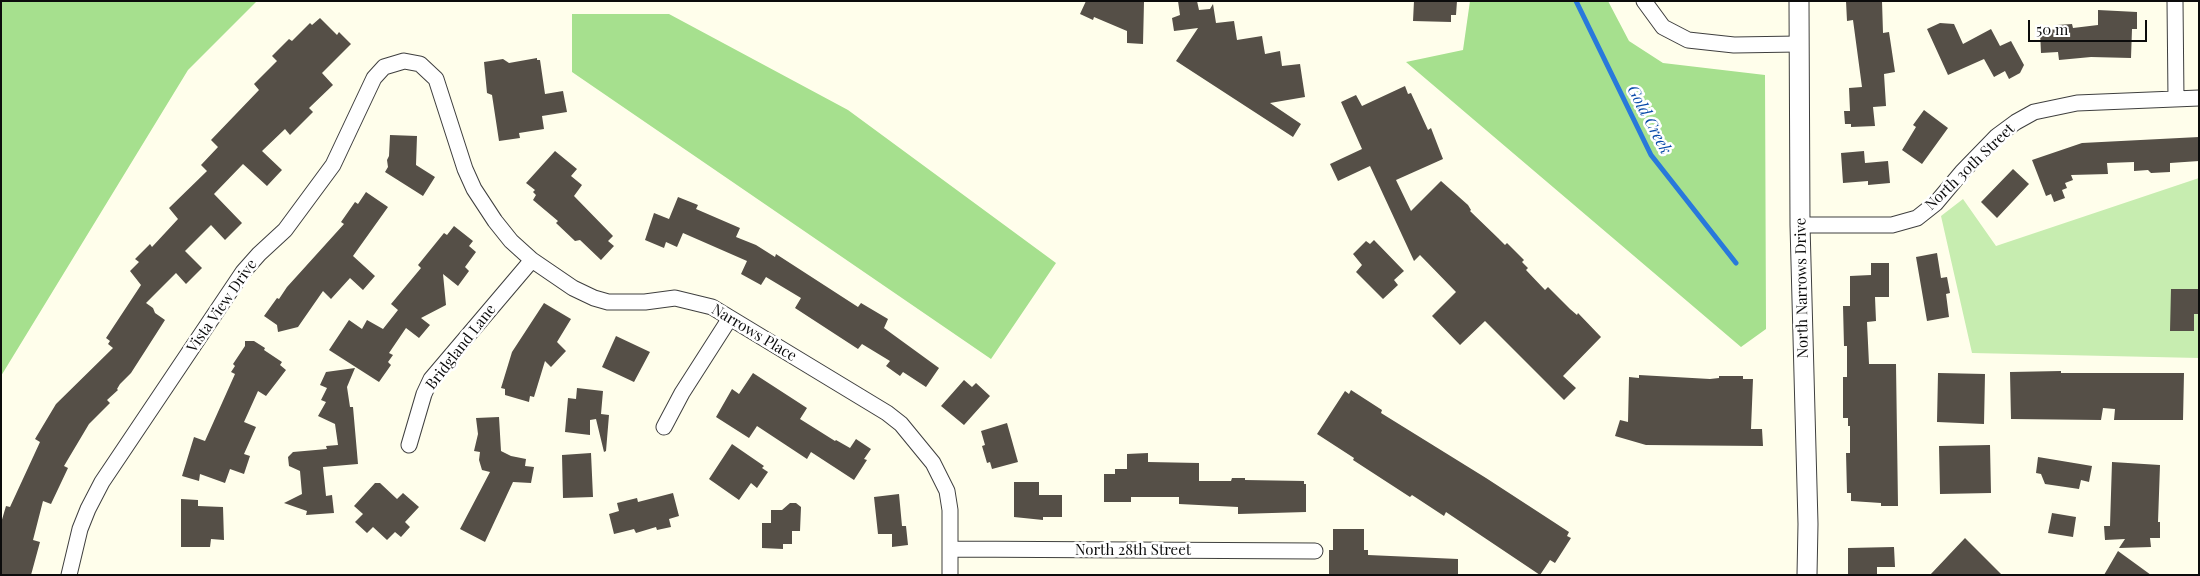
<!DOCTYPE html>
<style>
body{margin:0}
#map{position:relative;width:2200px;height:576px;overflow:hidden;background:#fffeeb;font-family:"Playfair Display",serif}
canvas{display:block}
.frame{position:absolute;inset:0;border:2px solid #0c0c0c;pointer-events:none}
.scale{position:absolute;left:2028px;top:20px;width:119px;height:22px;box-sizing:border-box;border:2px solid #0c0c0c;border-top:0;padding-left:6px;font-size:15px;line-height:18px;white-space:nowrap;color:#0c0c0c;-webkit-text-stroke:4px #fff;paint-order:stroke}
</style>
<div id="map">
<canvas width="2200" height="576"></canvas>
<div class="frame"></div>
<div class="scale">50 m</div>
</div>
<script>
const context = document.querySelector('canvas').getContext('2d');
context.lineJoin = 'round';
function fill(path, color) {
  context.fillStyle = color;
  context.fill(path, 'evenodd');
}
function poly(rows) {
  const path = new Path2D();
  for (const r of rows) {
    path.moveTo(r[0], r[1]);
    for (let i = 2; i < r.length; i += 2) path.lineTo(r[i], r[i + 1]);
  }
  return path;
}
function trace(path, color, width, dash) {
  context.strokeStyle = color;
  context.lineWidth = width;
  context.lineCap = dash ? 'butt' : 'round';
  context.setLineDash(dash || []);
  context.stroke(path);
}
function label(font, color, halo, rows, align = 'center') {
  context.font = font + ' "Playfair Display",serif';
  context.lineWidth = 5;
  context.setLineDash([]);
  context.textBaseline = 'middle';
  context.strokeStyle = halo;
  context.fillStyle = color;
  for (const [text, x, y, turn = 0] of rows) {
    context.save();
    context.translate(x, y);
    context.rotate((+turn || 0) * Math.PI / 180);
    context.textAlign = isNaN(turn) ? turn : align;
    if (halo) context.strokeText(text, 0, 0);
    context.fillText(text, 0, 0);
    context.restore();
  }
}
fill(poly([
 [2199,178,2199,358,1972,353,1941,216,1963,199,1996,246]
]), '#c7edb0');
fill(poly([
 [1,1,257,1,188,70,1,376],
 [1470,1,1608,1,1629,41,1663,63,1765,75,1766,329,1741,347,1406,62,1463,50],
 [572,14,669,14,848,110,1056,263,991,359,572,72]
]), '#a6e08e');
trace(poly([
 [1576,1,1651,155,1736,263]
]), '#2979db', 5);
fill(poly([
 [1086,1,1144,2,1143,44,1127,43,1127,31,1094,17,1093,20,1080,14],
 [1178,1,1197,1,1199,10,1210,9,1213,4,1216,23,1234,21,1237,40,1262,36,1265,54,1280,51,1282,66,1300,64,1305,97,1270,103,1301,124,1293,137,1176,61,1198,28,1174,31,1172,18,1180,15],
 [1414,1,1457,1,1456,15,1451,15,1451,22,1413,21],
 [1846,1,1882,1,1883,33,1889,32,1895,72,1884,74,1886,106,1873,107,1875,126,1851,127,1851,124,1845,124,1844,111,1850,111,1849,88,1862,87,1853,20,1847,21],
 [2098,10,2137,12,2137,29,2132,29,2131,58,2091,57,2059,60,2058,52,2041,53,2040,31,2057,29,2057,25,2072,24,2073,28,2098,25],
 [320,18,337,35,339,32,351,44,322,73,333,85,309,108,313,112,290,135,285,129,262,151,282,170,267,186,243,164,214,194,242,223,225,240,211,225,185,251,202,268,186,284,176,273,146,303,153,308,155,313,165,320,131,373,120,384,117,389,118,390,107,400,110,403,89,424,64,466,68,468,51,504,43,501,33,540,40,542,31,575,1,575,1,523,6,506,10,507,40,442,35,439,56,404,113,348,108,344,110,341,106,338,141,285,130,271,139,262,135,259,150,244,152,247,178,219,169,208,207,171,201,165,218,147,211,140,259,90,254,84,277,61,272,56,289,39,292,41,310,23,312,25],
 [1940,23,1954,24,1963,44,1991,29,2000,46,2011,41,2024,65,2020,73,2009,79,2005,71,1994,77,1984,59,1948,75,1927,29],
 [537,58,537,60,540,60,545,94,563,91,567,112,542,116,544,129,519,133,520,138,499,141,492,95,487,93,484,62,503,59,509,63],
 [1405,86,1408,94,1411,93,1428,130,1431,128,1443,159,1396,180,1411,211,1441,181,1468,205,1471,210,1470,211,1498,238,1505,245,1507,243,1524,260,1522,262,1528,268,1526,270,1545,290,1548,287,1570,309,1577,315,1578,313,1601,337,1563,376,1576,388,1564,400,1485,321,1460,345,1432,316,1456,292,1420,255,1414,261,1370,166,1338,181,1330,164,1362,149,1341,102,1356,95,1362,106],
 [1924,110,1948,128,1922,164,1902,150,1916,127,1913,125],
 [390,135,417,136,416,165,435,177,423,196,385,172,388,167,387,160,389,156],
 [2199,137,2199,161,2170,163,2170,172,2151,173,2148,170,2134,171,2134,162,2107,163,2108,174,2071,175,2073,180,2065,183,2067,188,2062,190,2065,198,2054,202,2051,194,2046,196,2032,160,2082,143],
 [555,151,577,169,571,176,582,185,574,196,613,236,608,241,614,246,601,260,580,240,575,241,556,223,558,221,533,200,536,195,533,192,535,190,526,183],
 [1864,151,1865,163,1888,161,1890,183,1868,185,1868,181,1843,183,1841,153],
 [2013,169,2029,184,1997,218,1981,202],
 [366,192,388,207,353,256,375,276,363,290,350,278,331,299,323,291,298,327,278,332,277,325,264,316,277,298,279,299,287,287,344,224,341,222,355,202,358,204],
 [678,197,698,205,696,209,740,228,736,237,756,245,775,257,776,254,858,307,861,303,888,319,884,328,939,368,926,387,903,372,900,376,886,366,890,361,862,344,858,349,795,308,801,298,766,277,761,285,741,274,747,261,683,233,677,247,666,242,664,248,645,240,654,213,669,219],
 [454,226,473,241,469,246,476,252,465,267,469,271,458,286,443,274,446,305,421,318,430,325,419,338,406,328,389,353,393,355,388,362,391,365,379,382,329,350,349,320,362,329,367,320,383,329,398,310,391,304,421,268,418,265,444,233,447,235],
 [1374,240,1404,271,1394,280,1398,285,1383,299,1356,272,1362,265,1353,254,1366,241,1370,244],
 [1937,253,1941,278,1947,277,1950,293,1946,294,1949,317,1927,321,1916,257],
 [1871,263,1889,263,1889,297,1875,297,1876,321,1867,322,1869,364,1896,364,1898,506,1881,506,1881,503,1851,501,1851,493,1847,493,1846,453,1850,453,1850,426,1848,426,1848,418,1843,418,1843,377,1847,377,1847,346,1844,346,1843,306,1850,306,1850,276,1871,275],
 [2171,289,2199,289,2199,314,2194,314,2194,331,2170,331],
 [544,303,571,319,557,342,566,351,551,367,545,361,534,397,530,396,529,402,505,395,505,389,501,388,512,352],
 [616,336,650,352,634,382,602,367],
 [245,341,254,341,265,348,264,350,282,362,280,365,286,370,266,396,258,391,244,422,256,427,244,454,250,456,244,474,230,469,225,483,200,474,199,481,182,476,194,437,205,441,235,374,231,372,235,366,233,364,245,346],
 [355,368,347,387,350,407,353,407,358,464,323,467,326,496,332,495,334,513,306,515,307,511,284,503,302,494,300,471,289,466,288,457,293,452,327,449,326,446,338,445,335,424,318,416,326,402,321,400,327,388,320,385,326,372],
 [2061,371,2061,373,2184,373,2183,420,2114,420,2115,409,2103,408,2101,420,2011,419,2010,372],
 [753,373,807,408,800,419,835,441,836,440,850,448,856,439,871,449,864,459,867,460,854,480,811,452,807,459,757,426,749,438,716,417,732,389,739,394],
 [1938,373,1985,374,1984,424,1937,422],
 [1639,375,1710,379,1719,378,1719,376,1743,376,1743,379,1753,379,1751,429,1762,429,1763,446,1646,445,1615,436,1620,420,1628,422,1629,377,1639,378],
 [964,380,972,387,976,383,990,396,964,425,941,406],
 [577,388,603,391,601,414,609,415,606,451,604,452,596,419,590,420,590,435,565,432,568,398,576,399],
 [1351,390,1382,410,1381,413,1486,478,1569,532,1567,536,1571,538,1555,563,1550,560,1540,575,1446,512,1444,516,1412,495,1410,497,1353,460,1354,458,1317,434,1345,391,1349,394],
 [499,417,501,451,511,456,526,459,525,466,534,467,531,483,513,482,485,542,460,529,490,472,482,470,479,460,480,452,474,451,478,434,476,418],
 [1007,423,1018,462,992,469,990,462,987,463,982,446,985,445,981,431],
 [732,444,764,466,762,468,768,472,757,488,751,483,739,500,709,479],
 [1990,445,1991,493,1940,494,1939,446],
 [591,453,593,497,563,498,562,455],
 [1148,453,1148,462,1199,463,1199,481,1231,481,1232,478,1245,478,1245,480,1304,481,1304,484,1306,484,1306,512,1238,514,1238,507,1179,504,1179,497,1131,497,1131,502,1104,502,1104,474,1115,474,1115,469,1127,469,1127,454],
 [2038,457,2092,466,2089,482,2081,480,2079,489,2045,484,2041,474,2036,473],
 [2112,462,2160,465,2158,522,2160,522,2160,538,2150,538,2151,547,2119,548,2125,539,2105,540,2104,526,2110,526],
 [1014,482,1039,482,1039,495,1062,495,1062,517,1043,517,1043,520,1014,517],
 [375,483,380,483,397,499,403,493,419,507,405,522,410,527,401,537,395,532,387,540,373,527,367,533,355,522,363,514,354,506],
 [673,493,679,516,669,519,671,527,657,530,656,527,636,533,634,529,614,534,609,514,619,511,617,503,637,498,638,502],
 [899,494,902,526,906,526,908,545,892,547,892,534,878,534,874,497],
 [181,499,198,500,198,506,223,507,224,540,211,539,210,547,181,547],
 [790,503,796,503,801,507,800,531,792,531,792,544,783,544,783,549,762,548,762,523,771,523,771,510,782,510],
 [2052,513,2076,517,2073,537,2048,533],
 [1333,529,1364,529,1364,550,1368,550,1368,555,1458,559,1458,575,1329,575,1329,550,1333,550],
 [1965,538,2002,575,1930,575],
 [1894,547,1895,567,1877,567,1877,575,1848,575,1848,548],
 [2118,551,2151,575,2104,575]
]), '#554f47');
const minor = poly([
 [1644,1,1663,27,1688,40,1734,45,1798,44],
 [2175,1,2176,99],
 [1800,225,1892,225,1917,218,1936,203,1962,172,1997,136,2016,122,2034,112,2077,103,2199,98],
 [664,427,682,393,730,318],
 [409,445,424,394,431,379,532,260],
 [950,549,1315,551],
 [69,575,80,529,88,509,102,482,243,272,259,254,285,230,333,165,374,78,384,67,404,61,420,64,436,79,465,169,474,189,495,221,511,241,532,260,573,288,594,298,608,302,645,302,675,298,712,307,887,413,901,424,933,463,947,491,950,510,950,575]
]);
const tertiary = poly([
 [1799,1,1800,225,1808,524,1807,575]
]);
trace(minor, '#3f3f3f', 17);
trace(tertiary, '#3f3f3f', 21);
trace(minor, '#fff', 15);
trace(tertiary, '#fff', 19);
label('15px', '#0c0c0c', '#fff', [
 ["North 30th Street",1970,167,-44],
 ["North Narrows Drive",1802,288,-91],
 ["Vista View Drive",222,306,-55],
 ["Narrows Place",754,333,31],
 ["Bridgland Lane",461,347,-52],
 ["North 28th Street",1133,550]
]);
label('italic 16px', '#094ba9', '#fff', [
 ["Gold Creek",1649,120,62]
]);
</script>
